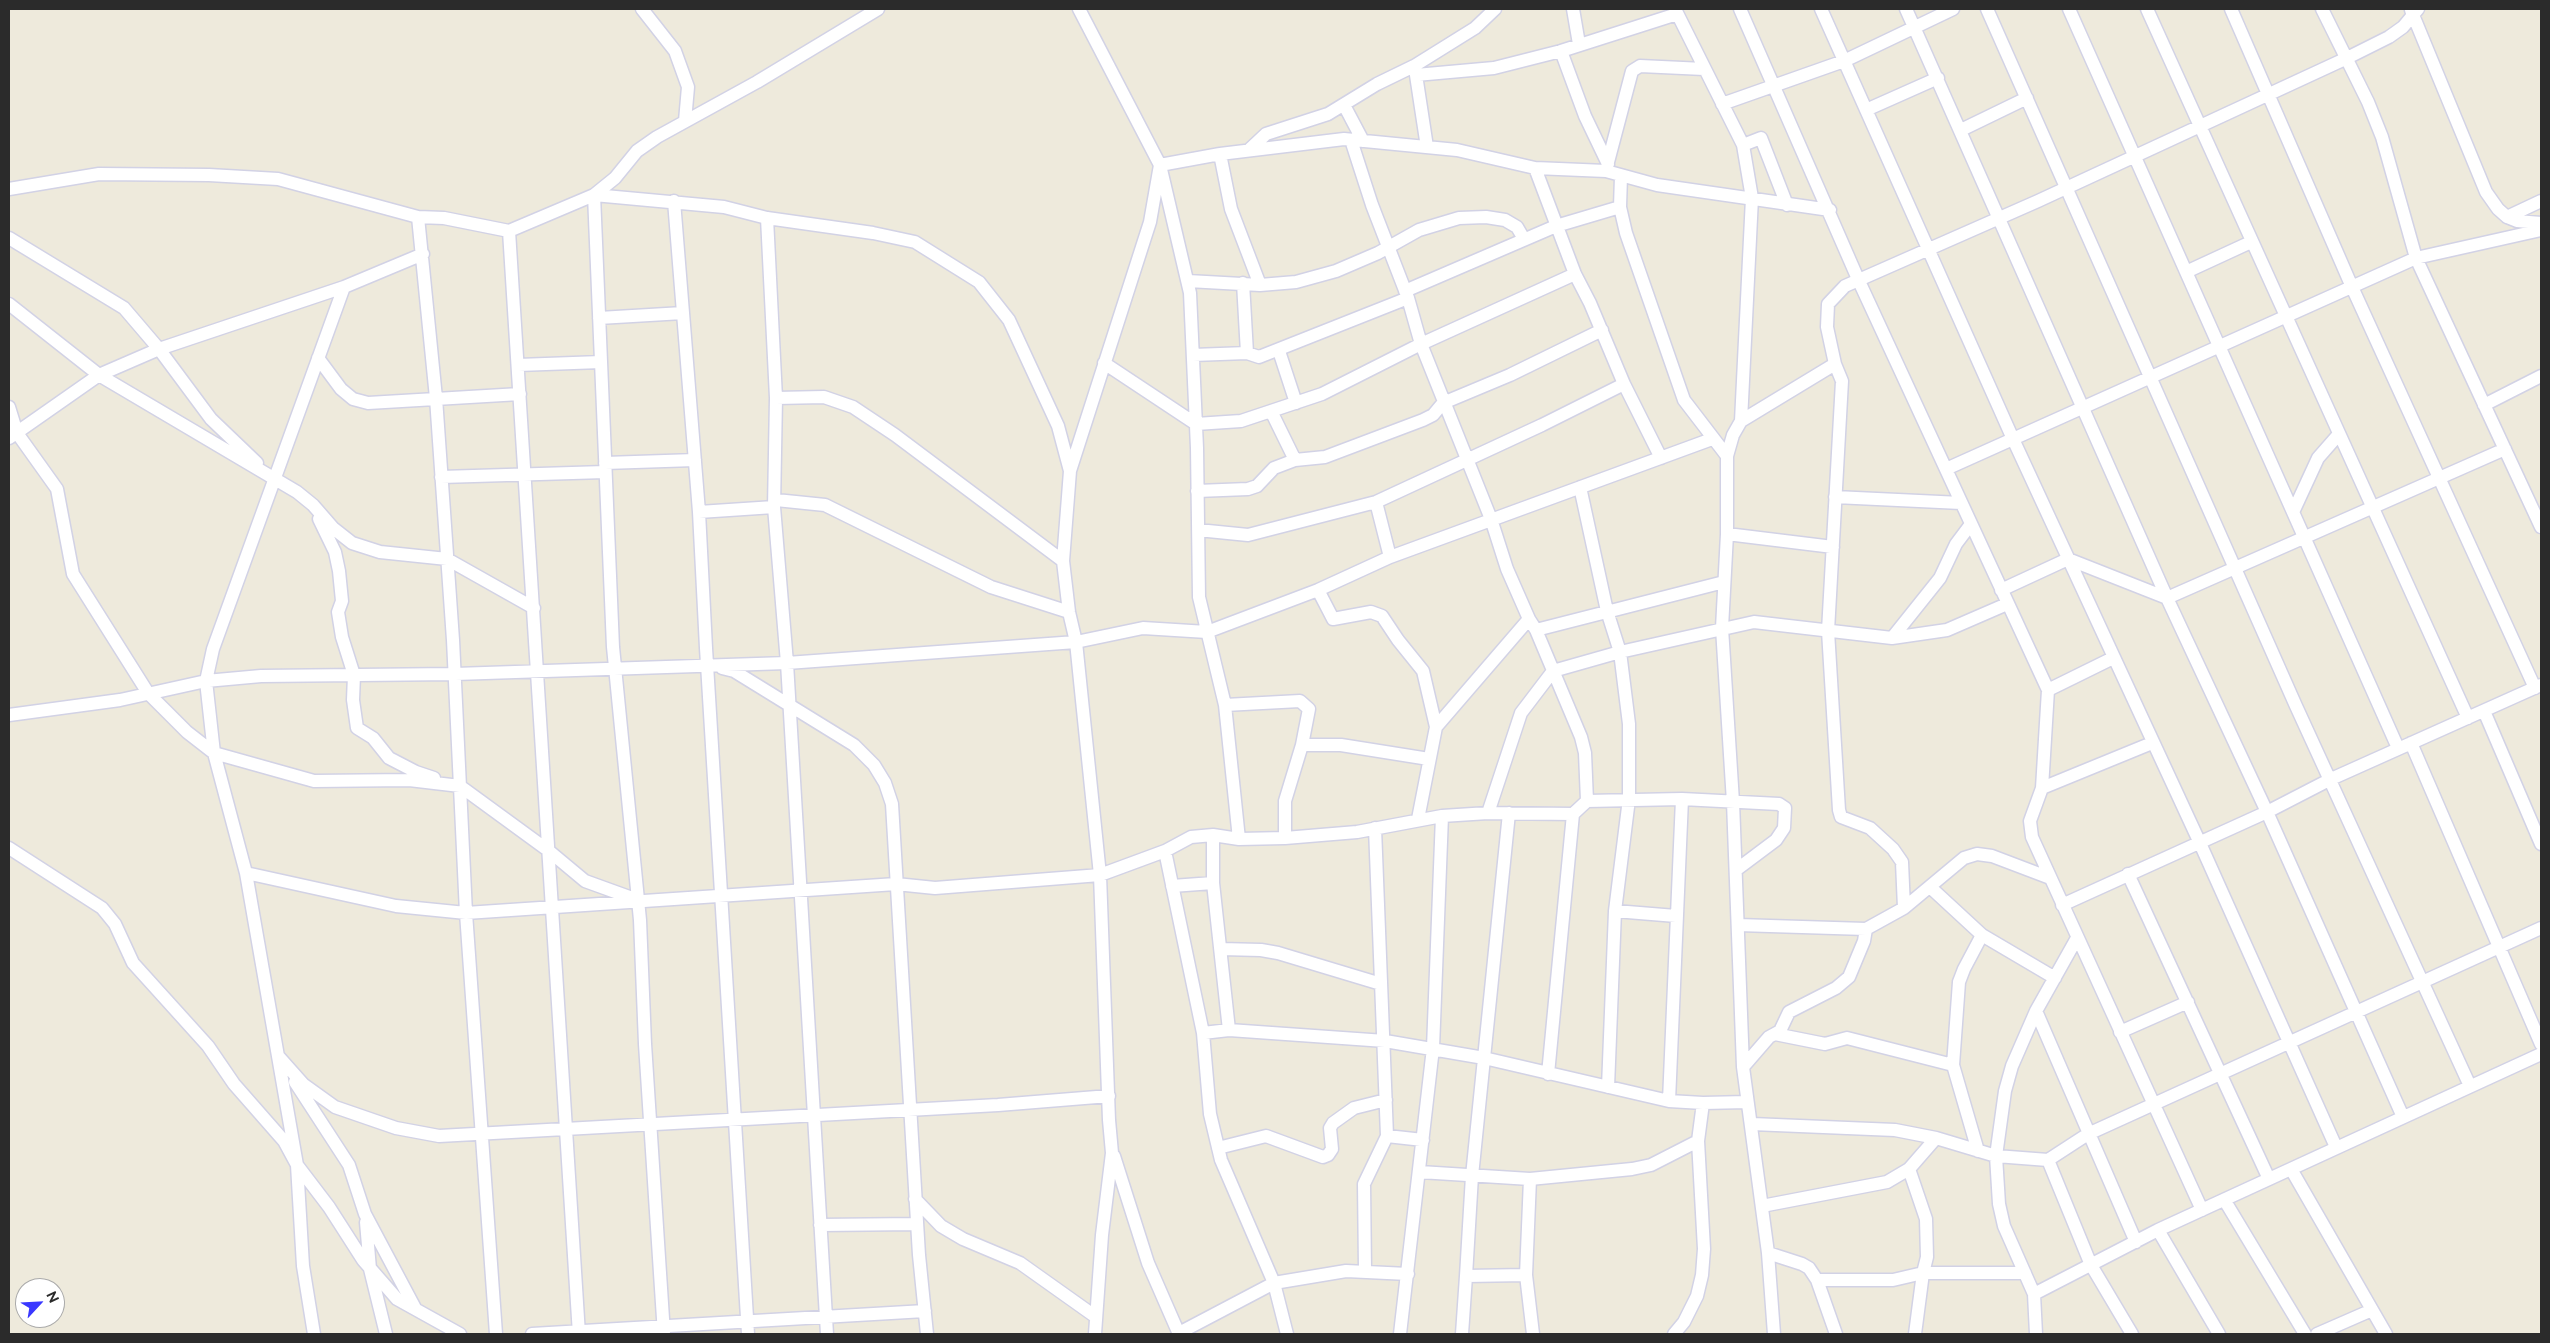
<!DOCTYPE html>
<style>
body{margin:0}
#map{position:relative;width:2550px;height:1343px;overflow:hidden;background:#eeeadc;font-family:Raleway,sans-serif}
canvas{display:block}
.frame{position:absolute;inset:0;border:10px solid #2b2b2b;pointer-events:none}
.north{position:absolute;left:15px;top:1278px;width:50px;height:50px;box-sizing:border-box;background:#fff;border:1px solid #aaa;border-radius:50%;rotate:65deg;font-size:14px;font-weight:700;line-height:20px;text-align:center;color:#2b2b2b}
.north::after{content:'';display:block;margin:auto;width:18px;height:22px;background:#3a38ff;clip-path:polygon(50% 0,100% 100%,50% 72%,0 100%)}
</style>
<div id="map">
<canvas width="2550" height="1343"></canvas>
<div class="frame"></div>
<div class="north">N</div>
</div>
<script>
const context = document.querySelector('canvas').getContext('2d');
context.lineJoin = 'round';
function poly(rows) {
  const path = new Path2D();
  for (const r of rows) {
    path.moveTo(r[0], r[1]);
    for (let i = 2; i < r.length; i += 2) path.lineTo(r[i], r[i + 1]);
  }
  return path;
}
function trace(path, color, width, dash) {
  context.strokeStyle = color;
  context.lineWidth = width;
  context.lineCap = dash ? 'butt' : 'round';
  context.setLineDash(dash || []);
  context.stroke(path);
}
const street = poly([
 [642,9,675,51,688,87,685,121],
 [1079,9,1160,165,1190,293,1197,448,1199,597,1225,705,1239,839],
 [1573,9,1579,44],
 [1675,9,1743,145,1752,198,1741,421],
 [1740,9,1858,279,2048,690,2113,658],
 [1821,9,2013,439,2199,841,2336,1147],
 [1906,9,2167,598,2267,812,2403,1117],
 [1987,9,2296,706,2470,1086],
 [2069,9,2398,748],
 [2147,9,2468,718],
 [2231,9,2352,287,2535,688],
 [2322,9,2368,102,2382,137,2416,258,2541,527],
 [2411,10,2486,192,2498,209,2507,217,2517,221,2541,223],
 [1561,51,1585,116,1608,164],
 [1414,66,1416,75,1494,68,1561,51,1677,14],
 [1416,75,1427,147],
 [1722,104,1844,61,1953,9],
 [1344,105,1363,141],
 [1866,110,1938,78],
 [1961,130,2027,98],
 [1351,140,1372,205,1408,298,1421,344,1491,519,1507,569,1529,619,1536,630,1581,737,1585,753,1587,801],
 [1743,145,1761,138,1787,205],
 [1250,149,1266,134,1328,114,1377,84,1414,66,1475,28,1495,9],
 [1220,154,1231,209,1260,285],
 [1608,162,1632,71,1640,66,1704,69],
 [1535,168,1575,274,1590,303,1624,384,1661,458],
 [1621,176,1620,207,1626,233,1684,400,1727,456],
 [9,189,99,174,209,175,278,179,418,217,444,218,509,231,594,195,615,178,637,151,657,137,757,82,878,9],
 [674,201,699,512,706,648,748,1334],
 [418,217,436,398,453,640,466,913,496,1334],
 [2507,217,2541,201],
 [767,218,776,398,774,507,787,663,827,1334],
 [509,231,579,1334],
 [9,238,124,308,159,349,211,419,257,463],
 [2186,272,2251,242],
 [1188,281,1260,285,1296,282,1336,271,1378,253,1419,230,1459,218,1486,217,1505,220,1517,227,1524,239],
 [1243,283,1247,353],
 [1405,291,1556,226,1620,207],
 [9,304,99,375,297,492,313,505,333,528,352,543,380,552,447,559,534,608],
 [599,318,683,313],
 [1279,351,1296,403],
 [1193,355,1247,353,1259,357,1408,298],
 [318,358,341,389,353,399,368,403,520,394],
 [1104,363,1196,424,1241,421,1322,394,1421,344,1575,274],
 [1835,364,1842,381,1828,631,1839,810,1841,817,1870,828,1893,849,1902,862,1904,908],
 [518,365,601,362],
 [776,398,824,397,853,407,895,435,1063,561],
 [2484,405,2541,376],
 [9,407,17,433,57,489,73,574,148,693,187,732,214,753,314,781,409,780,460,786,549,851,585,881,632,898],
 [1271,411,1295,460],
 [9,438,99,375,159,349,344,287,423,254],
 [605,463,695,460],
 [1946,469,2416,258,2541,230],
 [441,477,605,472],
 [1580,487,1607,611,1620,652,1629,724,1629,799,1615,911,1608,1087],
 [1197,491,1248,489,1257,486,1274,468,1295,460,1325,457,1423,420,1433,415,1443,403,1510,375,1602,330],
 [1835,497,1961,503],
 [776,500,825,505,991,587,1069,612],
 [1376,502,1390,557],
 [2294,510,2318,458,2339,434],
 [699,512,774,507],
 [319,519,335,552,339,571,342,601,338,612,342,637,354,675,353,700,357,728,373,738,389,758,416,772,434,778],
 [1198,530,1248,535,1376,502,1542,425,1624,384],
 [1727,534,1833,547],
 [1318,590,1333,619,1371,612,1382,616,1398,640,1423,671,1436,727],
 [2001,590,2068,559,2167,598,2505,449],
 [1536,630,1724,582],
 [1892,638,1940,578,1956,544,1971,524],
 [722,668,734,671,854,745,874,765,885,783,892,804,919,1255,927,1334],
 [2048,690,2042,788,2030,821,2032,837,2202,1210],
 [1225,705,1300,701,1309,709,1302,745,1341,745,1429,759],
 [2484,711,2541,844],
 [9,715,120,700,206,681,261,676,455,674,787,663,1076,642,1143,628,1207,632,1318,590,1390,557,1712,439],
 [2411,743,2541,1044],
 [2042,788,2152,743],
 [1488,813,1521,713,1553,671,1620,652,1754,622,1892,638,1947,630,2007,604],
 [1418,819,1436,727,1529,619],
 [1375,828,1387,1136,1423,1140],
 [1213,835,1213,883,1229,1030],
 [1285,838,1285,801,1302,745],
 [9,848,102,908,115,924,133,963,208,1046,234,1084,284,1141,297,1165,329,1207,363,1260,397,1299,460,1334],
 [1165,851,1203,1033,1210,1114,1221,1160,1274,1283,1287,1334],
 [246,873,396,906,466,913,896,884,935,888,1100,875,1165,851,1191,837,1213,835,1239,839,1285,838,1357,832,1442,816,1488,813,1573,814,1587,801,1682,799,1779,804,1785,808,1784,828,1776,840,1736,870],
 [2128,874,2269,1179],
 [1172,886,1213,883],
 [1930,887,1982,935,2055,978],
 [2062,905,2267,812,2331,779,2541,685],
 [1615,911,1676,916],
 [1738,925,1866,929,1904,908,1964,858,1977,854,1992,856,2050,878],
 [2077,938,2036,1011,2012,1066,2005,1091,1996,1156,2048,1160,2088,1134,2541,928],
 [1221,949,1261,950,1278,953,1381,984],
 [2036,1011,2136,1242],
 [2120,1032,2188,1002],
 [1203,1033,1229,1030,1385,1041,1484,1058,1669,1101,1703,1103,1747,1102],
 [1775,1034,1825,1044,1847,1038,1953,1065,1978,1151],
 [279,1057,303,1084,335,1107,396,1128,439,1136,998,1105,1109,1096],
 [1953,1065,1959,982,1964,969,1982,935],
 [1743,1067,1769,1037,1780,1031,1789,1012,1836,988,1849,977,1864,941,1866,929],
 [1548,1074,1573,814],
 [295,1082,349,1165,365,1214,415,1308],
 [1669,1101,1682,799],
 [1752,1124,1895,1130,1936,1138,1996,1156,1999,1204,2004,1226,2034,1294,2036,1334],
 [1218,1148,1266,1136,1323,1157,1328,1155,1332,1149,1330,1128,1333,1123,1354,1108,1386,1100],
 [1114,1156,1148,1263,1179,1334],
 [2048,1160,2091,1265,2132,1334],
 [1909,1169,1926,1219,1927,1257,1923,1273,2025,1273],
 [2291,1169,2386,1334],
 [1420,1172,1530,1179,1632,1169,1651,1165,1698,1141,1703,1103],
 [1530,1179,1526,1275,1533,1334],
 [915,1199,941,1226,963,1239,1020,1263,1096,1317],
 [2225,1201,2305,1334],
 [1762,1206,1887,1182,1909,1169,1936,1138],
 [366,1222,370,1269,386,1334],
 [820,1225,917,1224],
 [2158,1230,2219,1334],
 [1768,1253,1802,1264,1809,1268,1817,1280,1893,1280,1923,1273,1915,1334],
 [1365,1270,1364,1184,1387,1136],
 [1466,1276,1472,1176,1509,813],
 [1817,1280,1836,1334],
 [2034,1294,2158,1230,2541,1054],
 [1179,1333,1274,1283,1346,1271,1408,1274],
 [314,1334,303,1266,297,1165,246,873,214,753,206,681,213,649,344,287],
 [532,1334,925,1311],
 [664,1334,645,1044,640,920,613,647,594,195,724,207,767,218,873,233,915,242,979,282,1009,320,1058,426,1070,471],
 [1095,1334,1102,1235,1112,1153,1109,1120,1100,875,1076,642,1069,612,1063,561,1070,471,1150,222,1160,165,1220,154,1344,139,1457,150,1535,168,1606,171,1657,185,1830,210],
 [1400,1334,1433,1048,1442,816],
 [1462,1334,1466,1276,1526,1275],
 [1674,1334,1684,1322,1697,1296,1702,1275,1704,1249,1698,1141],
 [1774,1334,1768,1253,1743,1067,1733,802,1722,628,1727,534,1727,456,1733,435,1741,421,1835,364,1827,327,1828,304,1845,286,2038,201,2345,59,2389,37,2403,27,2418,9],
 [2317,1334,2372,1310]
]);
trace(street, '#d2d2e5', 15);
trace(street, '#fff', 12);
</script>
